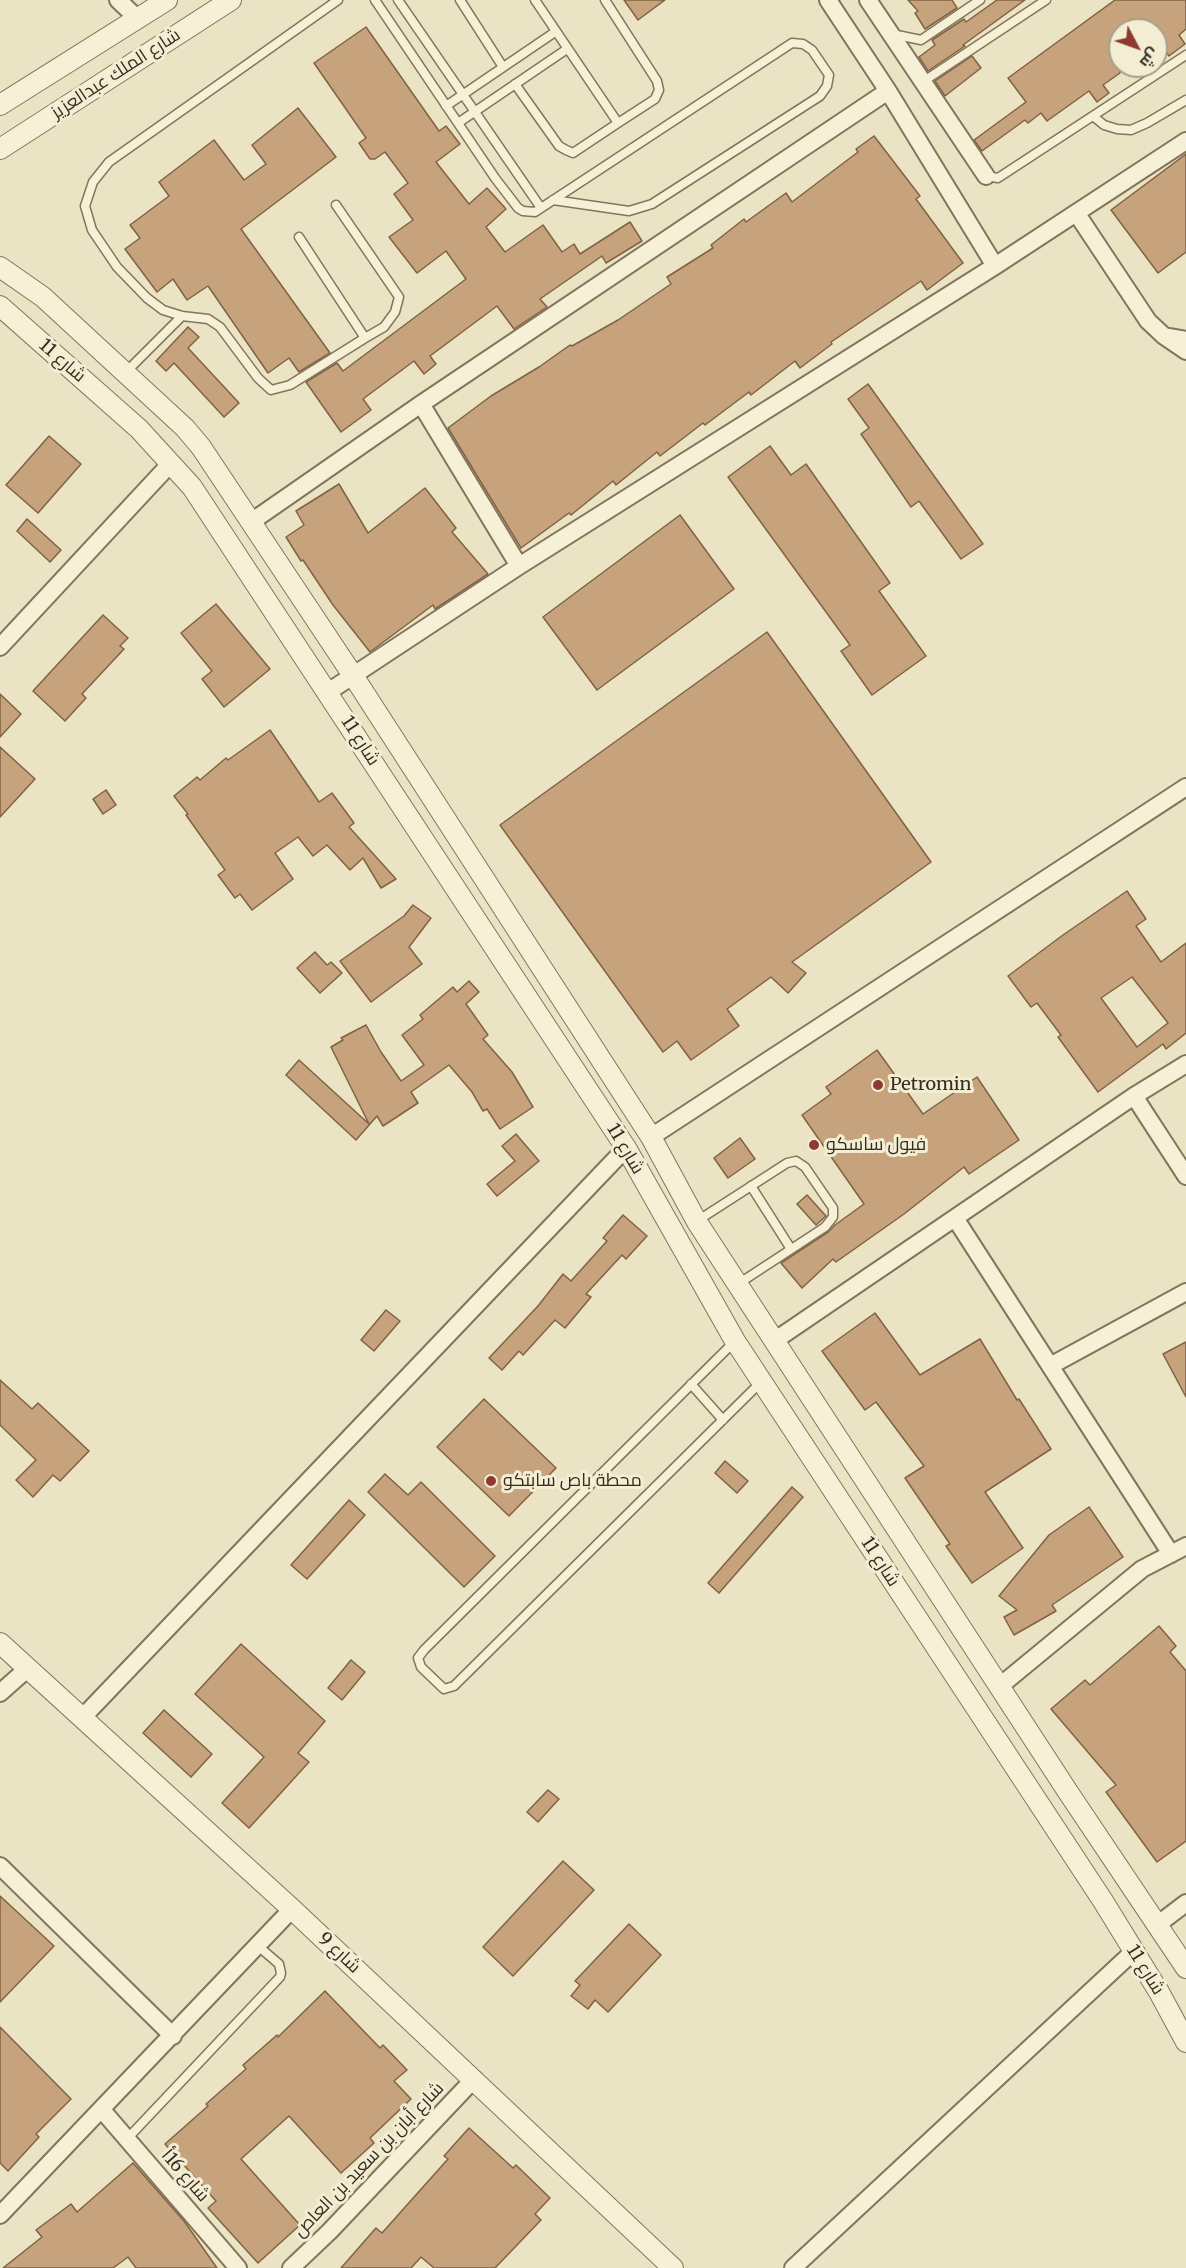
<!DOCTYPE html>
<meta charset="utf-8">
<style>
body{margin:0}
#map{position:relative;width:1186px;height:2268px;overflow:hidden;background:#eae3c4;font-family:Merriweather,Cairo,serif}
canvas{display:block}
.north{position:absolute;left:1108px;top:18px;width:60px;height:60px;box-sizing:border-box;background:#f2edd3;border:2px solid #a6a08b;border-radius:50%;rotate:131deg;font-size:16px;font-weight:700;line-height:24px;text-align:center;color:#342c1f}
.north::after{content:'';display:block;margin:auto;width:21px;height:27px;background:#8e3a30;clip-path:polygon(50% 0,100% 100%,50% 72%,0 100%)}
</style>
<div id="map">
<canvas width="1186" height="2268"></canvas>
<div class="north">ش</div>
</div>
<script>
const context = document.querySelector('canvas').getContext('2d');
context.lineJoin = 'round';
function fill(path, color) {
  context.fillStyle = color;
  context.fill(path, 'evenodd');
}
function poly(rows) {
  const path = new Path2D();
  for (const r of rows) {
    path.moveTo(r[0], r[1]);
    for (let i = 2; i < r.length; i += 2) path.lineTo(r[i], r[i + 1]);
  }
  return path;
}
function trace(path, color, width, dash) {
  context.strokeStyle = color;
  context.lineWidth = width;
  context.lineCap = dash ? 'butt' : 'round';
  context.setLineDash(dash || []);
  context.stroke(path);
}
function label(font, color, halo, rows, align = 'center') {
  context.font = font + ' Merriweather,Cairo,serif';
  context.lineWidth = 6;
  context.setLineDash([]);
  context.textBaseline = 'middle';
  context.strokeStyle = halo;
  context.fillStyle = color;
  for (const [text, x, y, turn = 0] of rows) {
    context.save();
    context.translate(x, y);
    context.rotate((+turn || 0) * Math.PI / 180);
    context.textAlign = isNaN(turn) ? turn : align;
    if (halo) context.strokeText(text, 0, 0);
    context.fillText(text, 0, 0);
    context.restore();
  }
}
const building = poly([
 [624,0,665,0,638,20,624,0],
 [908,0,952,0,957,8,925,29,915,13,918,11,908,0],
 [997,0,1025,0,963,45,965,46,928,71,919,57,935,45,932,40,964,19,966,22,997,0],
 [1115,0,1186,0,1186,29,1179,35,1185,44,1169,56,1156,38,1156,30,1120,30,1120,73,1103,85,1109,93,1097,102,1089,91,1047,121,1041,113,1028,123,1025,120,982,151,974,140,1026,102,1008,78,1115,0],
 [366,27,439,131,446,126,460,144,436,162,469,204,487,188,506,209,486,227,505,252,543,225,562,252,574,244,580,254,630,222,642,241,606,263,602,256,540,299,547,307,514,329,497,306,430,356,436,364,424,374,414,361,363,399,371,410,341,432,306,382,337,363,343,371,466,279,446,251,417,273,389,237,413,220,394,194,408,183,385,152,375,159,370,159,359,143,366,138,314,63,366,27],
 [972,56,981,68,945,96,935,81,972,56],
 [298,108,336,157,241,229,330,353,299,372,289,358,268,373,208,286,187,300,173,279,157,292,125,249,140,238,130,225,169,196,159,182,214,140,244,180,266,164,252,145,298,108],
 [874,136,920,196,916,199,963,263,927,290,921,281,831,342,832,344,800,368,795,361,751,395,749,392,705,425,703,423,660,456,657,452,616,485,613,481,571,515,569,513,521,548,448,428,491,396,539,367,570,345,572,346,618,320,671,284,667,277,713,248,711,245,744,219,746,222,786,193,792,202,858,152,856,149,874,136],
 [1186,154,1186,252,1158,273,1111,210,1186,154],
 [188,327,199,337,188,348,239,403,224,417,174,363,166,371,156,361,188,327],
 [868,384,983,544,961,559,919,501,911,507,861,434,869,428,848,399,868,384],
 [49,436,81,464,38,513,6,485,49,436],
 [770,446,791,475,806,464,890,583,879,591,926,656,872,695,841,651,850,645,728,477,770,446],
 [339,484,368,533,425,488,456,528,452,532,488,574,435,609,433,605,370,652,333,605,303,560,301,561,286,537,304,525,296,511,339,484],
 [680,515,734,589,597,690,543,617,680,515],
 [27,519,61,550,50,562,17,531,27,519],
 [216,604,270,669,224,707,202,679,212,671,181,633,216,604],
 [103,615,128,638,120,646,124,649,82,694,86,698,65,721,33,691,103,615],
 [767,632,931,862,792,962,806,973,788,993,771,977,727,1009,739,1026,691,1060,677,1041,663,1052,500,825,767,632],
 [0,694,21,714,0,737,0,694],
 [270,730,319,802,332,793,354,823,349,827,396,879,381,888,363,858,350,870,327,845,313,856,298,837,275,853,293,879,252,910,240,894,235,898,218,875,225,870,186,815,188,814,174,796,197,777,200,780,226,758,228,760,270,730],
 [0,747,35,779,0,817,0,747],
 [106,790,116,805,103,814,93,799,106,790],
 [1127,891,1146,919,1136,926,1161,962,1186,943,1186,1033,1166,1049,1163,1044,1098,1092,1058,1037,1061,1035,1037,1003,1031,1007,1008,976,1063,935,1127,891],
 [1132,977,1168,1023,1137,1047,1101,998,1132,977],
 [413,905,431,918,409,947,422,964,371,1002,340,961,404,916,413,905],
 [315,952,327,965,331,962,342,973,320,993,297,968,315,952],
 [469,981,479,992,466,1004,488,1035,483,1039,512,1072,533,1107,500,1129,487,1109,483,1111,472,1092,449,1065,411,1092,418,1103,383,1126,377,1116,356,1140,286,1075,299,1060,369,1124,331,1047,343,1040,341,1038,366,1025,381,1052,401,1081,424,1065,402,1035,423,1019,420,1015,453,987,457,992,469,981],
 [877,1050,923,1114,977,1077,1019,1140,969,1174,964,1167,904,1214,836,1262,833,1259,802,1288,781,1263,828,1232,835,1225,864,1204,802,1115,831,1094,826,1087,877,1050],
 [516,1134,539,1161,497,1196,487,1184,515,1161,502,1146,516,1134],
 [740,1138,755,1159,728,1178,714,1158,740,1138],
 [807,1195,826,1216,816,1225,797,1204,807,1195],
 [623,1215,647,1236,626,1259,622,1255,586,1294,591,1297,565,1328,555,1320,523,1355,519,1351,502,1370,489,1358,538,1306,563,1274,571,1281,607,1241,603,1238,623,1215],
 [386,1310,400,1321,374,1351,361,1340,386,1310],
 [875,1313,920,1375,980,1339,1017,1400,1019,1399,1051,1449,985,1492,1023,1548,972,1583,946,1546,950,1544,905,1478,924,1466,876,1402,865,1410,822,1351,875,1313],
 [1186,1342,1186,1397,1163,1354,1186,1342],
 [0,1380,32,1409,38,1403,89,1451,60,1481,53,1475,33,1497,16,1480,36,1460,0,1425,0,1380],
 [484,1399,556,1468,509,1516,437,1447,484,1399],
 [725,1461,748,1481,737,1493,715,1473,725,1461],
 [385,1474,408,1495,421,1482,495,1556,464,1587,368,1492,385,1474],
 [792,1487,803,1497,719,1593,708,1583,792,1487],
 [349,1500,365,1515,307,1579,291,1565,349,1500],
 [1089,1507,1123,1557,1052,1605,1056,1611,1014,1635,1004,1617,1017,1610,999,1596,1049,1535,1089,1507],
 [1159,1626,1176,1646,1170,1652,1186,1671,1186,1841,1157,1862,1106,1792,1116,1785,1051,1709,1085,1680,1090,1685,1159,1626],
 [241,1644,325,1721,298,1753,309,1762,249,1828,222,1803,264,1757,195,1694,241,1644],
 [351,1660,365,1672,342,1700,328,1688,351,1660],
 [164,1710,212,1754,191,1777,143,1733,164,1710],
 [548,1790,559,1799,538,1822,527,1812,548,1790],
 [563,1861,594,1890,513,1976,483,1947,563,1861],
 [0,1896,54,1946,0,2002,0,1896],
 [629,1924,661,1955,608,2012,595,2000,588,2009,571,1996,580,1985,575,1981,629,1924],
 [325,1991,380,2048,383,2045,407,2070,394,2081,411,2099,370,2138,374,2143,341,2173,289,2116,241,2159,300,2225,258,2263,208,2208,216,2201,165,2144,208,2106,206,2104,246,2069,243,2065,277,2035,278,2037,325,1991],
 [0,2027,71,2099,36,2134,39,2137,8,2171,0,2163,0,2027],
 [469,2128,513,2168,516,2165,550,2198,535,2214,541,2220,495,2268,434,2268,421,2257,411,2268,341,2268,376,2228,382,2233,448,2159,444,2156,469,2128],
 [133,2163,184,2221,217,2268,136,2268,128,2257,113,2268,3,2268,42,2237,36,2230,71,2204,77,2212,133,2163]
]);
fill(building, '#c6a37c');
trace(building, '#816243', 1.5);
const service = poly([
 [375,0,495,178,518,208,523,211,535,212,792,43,803,44,812,50,829,75,827,86,820,96,652,204,629,211,553,200],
 [398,0,541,208],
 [460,0,503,67],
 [535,0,618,123,655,99,659,90,657,81,605,0],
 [892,34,921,40,980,0],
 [924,81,1046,0],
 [515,84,559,146,566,150,573,153,618,123],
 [446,106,555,32],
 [1093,116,1104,125,1117,129,1131,130,1147,123,1186,100],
 [458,123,567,49],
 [986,176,998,178,1186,55],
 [336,205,399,297,395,312,384,327,365,338,290,385,271,390,258,378,220,327,208,319,182,316,163,310,147,298,117,267,92,230,85,206,93,182,109,162,338,0],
 [299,237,365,338],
 [126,372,182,316],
 [751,1186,791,1249],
 [697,1221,787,1163,796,1161,805,1167,833,1208,833,1217,825,1227,738,1284],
 [735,1341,424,1650,418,1658,421,1667,444,1689,454,1686,761,1382],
 [691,1384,723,1420],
 [127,2139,280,1977,281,1973,279,1964,258,1946]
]);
const minor = poly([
 [118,0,138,19],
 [828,0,888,91,995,266],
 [868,0,986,176],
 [1077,214,1148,321,1164,336],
 [1186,340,1164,336,1186,351],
 [421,404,519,566],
 [251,522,421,404,888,91],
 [0,647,171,463],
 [328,692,519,566,995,266,1186,141],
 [1134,1096,1186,1176],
 [651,1137,1186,787],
 [955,1218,1171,1554],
 [774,1341,1134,1096,1186,1064],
 [1050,1366,1186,1292],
 [1000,1686,1142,1569,1186,1546],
 [0,1693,27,1669],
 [83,1717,626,1148],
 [0,1866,173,2036],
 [1157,1925,1186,1903],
 [102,2110,238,2268],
 [0,2215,292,1909],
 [291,2268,329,2232,474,2079],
 [793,2268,1133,1952]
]);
const tertiary = poly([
 [0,105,167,0],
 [0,149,231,0],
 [0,267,43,297,185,428,201,447,354,677,651,1137,697,1222,1068,1792,1186,1968],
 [0,306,139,429,192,487,626,1148,735,1341,1103,1901,1159,1992,1186,2042],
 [0,1643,292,1909,673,2268]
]);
trace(service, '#83755c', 11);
trace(minor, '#83755c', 20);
trace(tertiary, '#83755c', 22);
trace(service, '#f6f0d6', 8);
trace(minor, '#f6f0d6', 16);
trace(tertiary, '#f6f0d6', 20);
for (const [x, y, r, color] of [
 [878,1085,6,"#8e3a30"],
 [814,1145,6,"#8e3a30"],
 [491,1481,6,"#8e3a30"]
]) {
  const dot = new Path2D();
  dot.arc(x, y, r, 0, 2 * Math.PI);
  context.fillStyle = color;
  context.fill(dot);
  trace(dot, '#f2edd3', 2);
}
label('18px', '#342c1f', '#f2edd3', [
 ["شارع الملك عبدالعزيز",116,74,-33],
 ["شارع 11",62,361,41],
 ["شارع 11",360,741,57],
 ["شارع 11",625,1149,59],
 ["شارع 11",880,1562,57],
 ["شارع 9",339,1953,43],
 ["شارع 11",1145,1970,58],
 ["شارع أبان بن سعيد بن العاص",369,2160,-46],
 ["شارع 16أ",185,2176,49]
]);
label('18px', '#342c1f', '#f2edd3', [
 ["Petromin",890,1085],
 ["فيول ساسكو",826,1145],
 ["محطة باص سابتكو",503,1481]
], 'left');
</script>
